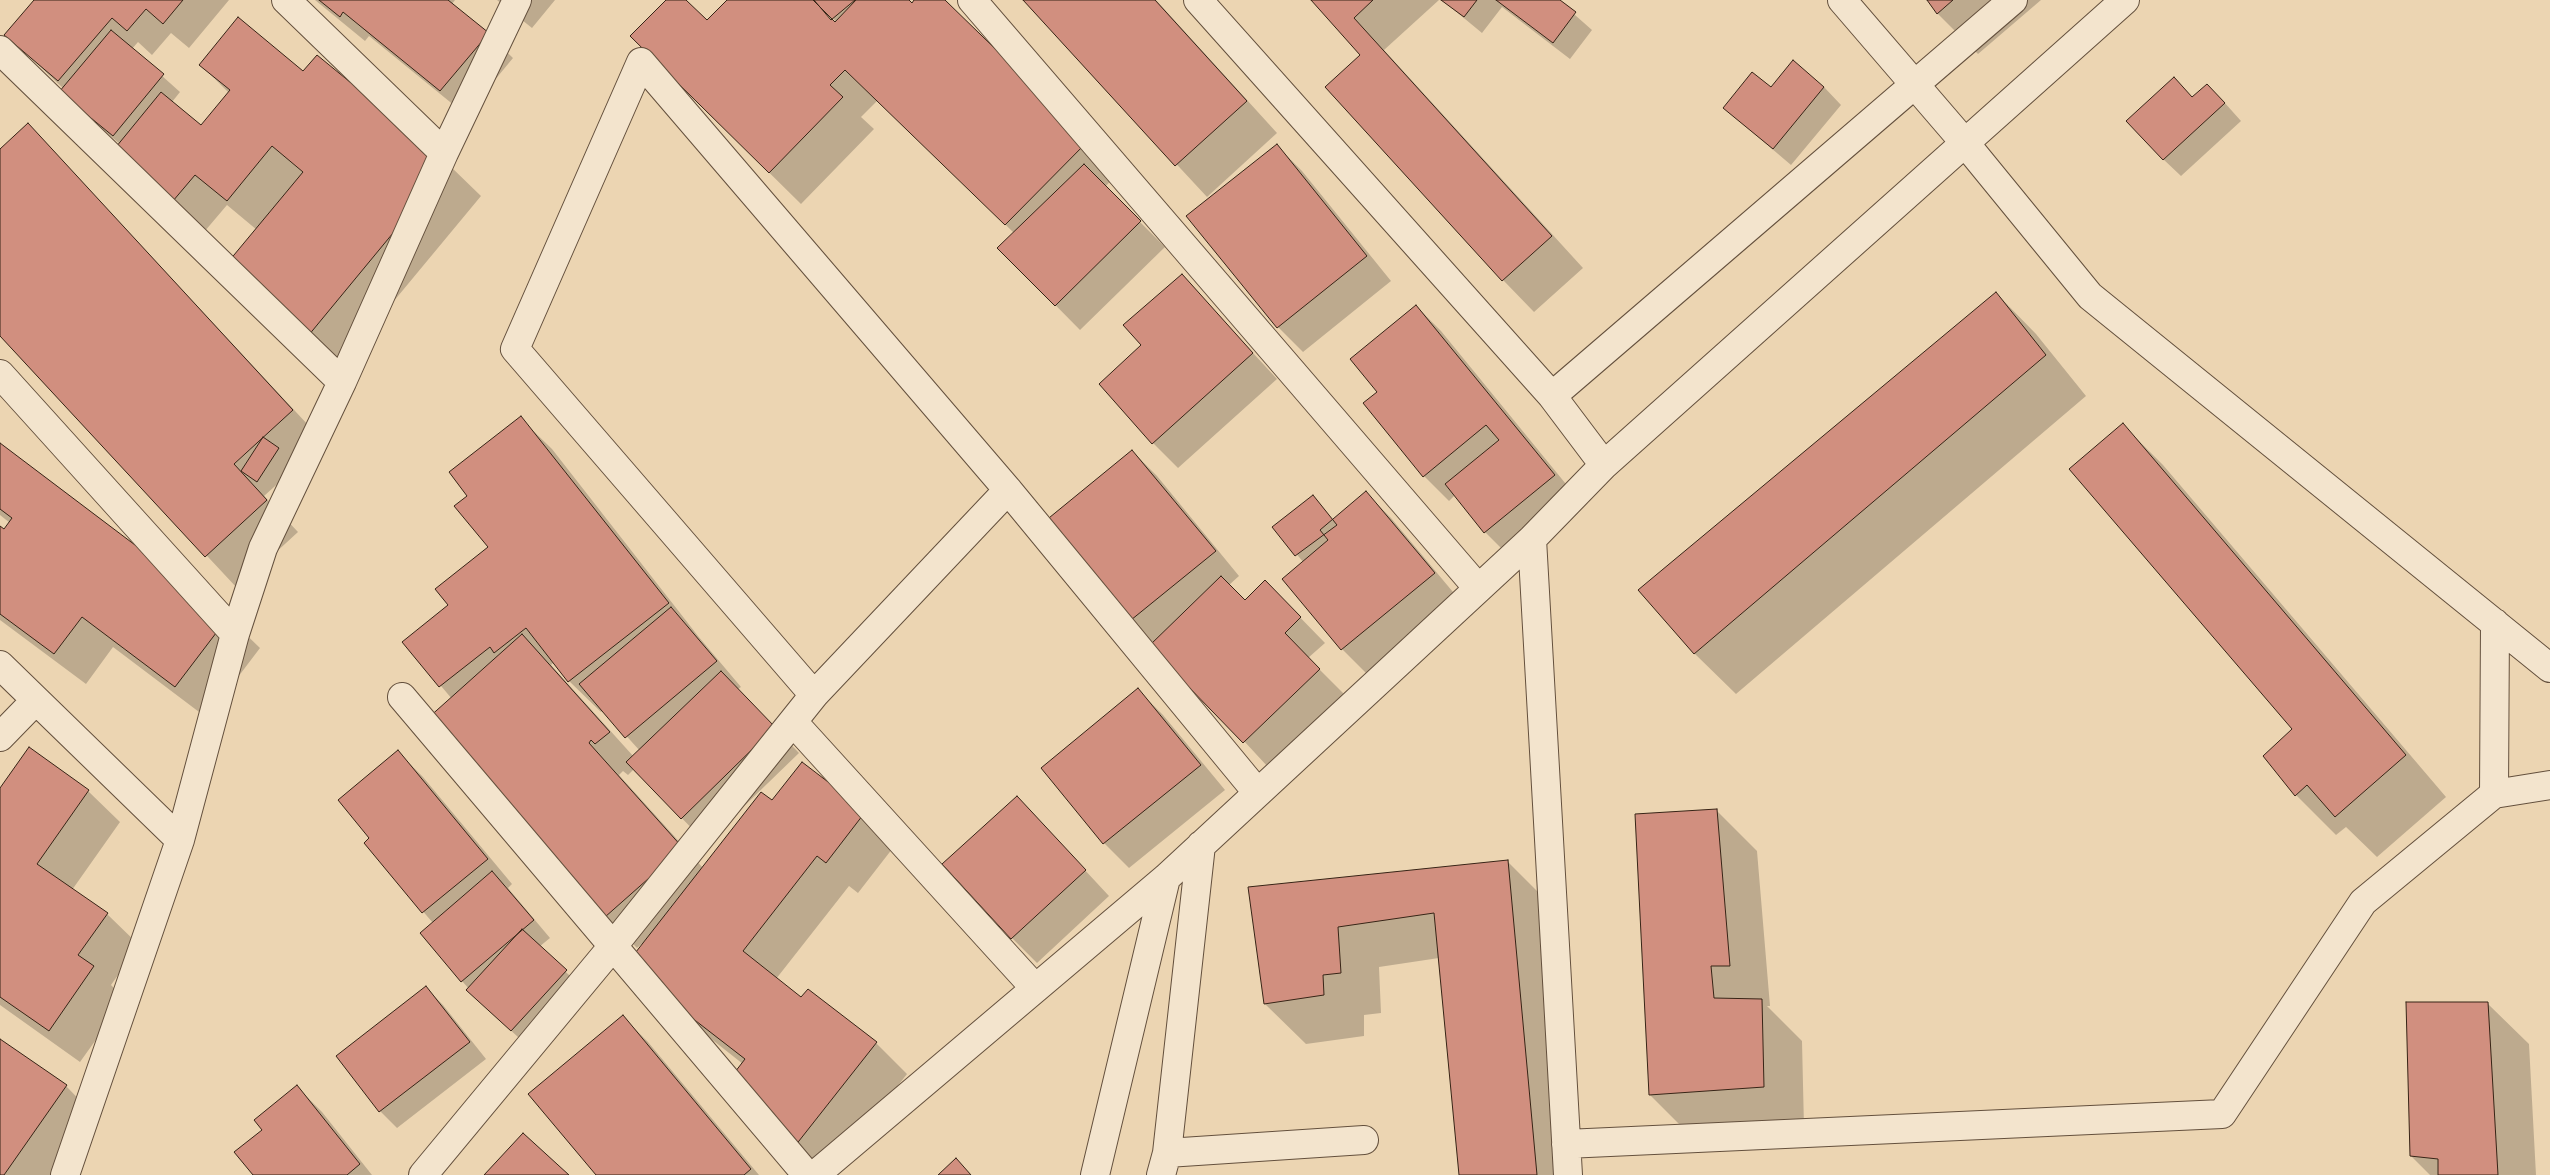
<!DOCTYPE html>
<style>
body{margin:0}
canvas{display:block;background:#ecd5b2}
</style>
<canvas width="2550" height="1175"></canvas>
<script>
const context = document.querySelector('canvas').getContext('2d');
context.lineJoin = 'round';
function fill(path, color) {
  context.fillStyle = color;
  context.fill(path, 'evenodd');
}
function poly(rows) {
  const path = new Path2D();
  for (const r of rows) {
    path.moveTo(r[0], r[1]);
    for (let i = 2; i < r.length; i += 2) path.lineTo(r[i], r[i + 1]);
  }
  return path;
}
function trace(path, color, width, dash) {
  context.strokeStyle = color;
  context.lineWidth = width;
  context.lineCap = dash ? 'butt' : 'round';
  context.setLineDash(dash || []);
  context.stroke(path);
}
fill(poly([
 [36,0,229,0,189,48,171,33,152,55,138,42,132,49,180,92,172,102,201,126,229,93,201,65,304,72,449,165,481,196,340,366,257,299,257,230,227,205,199,238,120,144,78,109,64,89,6,35],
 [315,0,455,0,452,4,488,34,513,58,466,115,369,36,365,41],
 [497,0,555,0,532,28],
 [667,0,684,0,707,22,729,0,811,0,836,24,837,23,817,0,907,0,912,4,916,0,943,0,1119,172,1105,187,1165,247,1080,330,999,248,1014,233,878,100,861,117,874,129,801,204,663,68],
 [1024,0,1156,0,1277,133,1207,197],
 [1312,0,1439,0,1384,50,1583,268,1534,312,1503,280,1327,87,1362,55],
 [1442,0,1558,0,1592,30,1570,59,1502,7,1482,33],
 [1928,0,2041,0,1978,54,1938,14],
 [1824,87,1841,105,1791,165,1724,108,1771,89],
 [2193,98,2224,102,2241,121,2181,176,2163,159],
 [28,125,324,442,264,496,298,532,237,588,0,334,0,150],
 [1277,146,1302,171,1391,281,1303,352,1278,327],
 [1182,276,1277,379,1178,468,1153,443,1143,346],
 [1996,293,2036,334,2086,396,1736,694,1695,654,1640,590],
 [1416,306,1441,331,1579,500,1510,557,1485,532,1455,495,1449,501,1424,476],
 [520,418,552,449,698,636,741,687,738,689,799,753,706,843,634,769,628,775,623,771,619,775,703,868,772,801,802,763,896,844,858,893,849,886,776,979,801,999,876,1043,907,1074,828,1175,755,1121,743,1064,658,997,646,940,637,948,606,916,452,699,404,642,450,605,490,548,469,496],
 [554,662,569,681,601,712,603,710,640,751,634,757,551,665],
 [2123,425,2163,465,2446,797,2377,857,2346,827,2336,835,2296,795,2294,729],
 [0,445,228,617,260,648,207,718,113,647,86,684,0,620,0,527,4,531,10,523,0,515],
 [1132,451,1157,476,1239,576,1229,585,1245,601,1290,607,1325,643,1308,658,1344,694,1268,767,1132,620],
 [1366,493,1391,518,1458,598,1367,674,1342,649,1284,579,1304,563,1274,527,1313,496,1333,520],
 [1138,690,1163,715,1225,790,1129,868,1104,843,1043,768],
 [398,752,423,777,512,884,508,888,550,938,539,947,583,988,529,1047,485,1007,462,981,433,923,365,844,371,839],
 [0,789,88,791,120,822,72,890,107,914,139,945,111,985,125,999,80,1062,0,1005],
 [1017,797,1109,896,1037,963,1012,938],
 [1716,810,1757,851,1770,1006,1767,1006,1802,1041,1804,1127,1691,1136,1650,1095],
 [1508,862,1548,902,1573,1175,1460,1175,1439,958,1379,967,1381,1013,1364,1015,1364,1036,1306,1044,1265,1004,1250,888],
 [426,988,443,1005,486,1059,397,1128,380,1111],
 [2488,1004,2529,1044,2536,1175,2430,1175,2411,1156],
 [623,1017,648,1042,759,1175,598,1175],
 [0,1040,66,1086,97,1118,57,1175,0,1175],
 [297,1087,322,1112,372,1175,254,1175,264,1130]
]), '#0003');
const building = poly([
 [34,0,183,0,163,24,146,9,127,31,112,18,58,81,4,35,34,0],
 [319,0,448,0,489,33,440,91,343,12,340,17,319,0],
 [666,0,686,0,707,20,727,0,813,0,835,22,856,0,909,0,912,3,914,0,945,0,1089,140,1005,225,845,70,830,85,843,97,769,173,630,36,666,0],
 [814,0,855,0,831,20,814,0],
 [1023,0,1155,0,1247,101,1175,166,1023,0],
 [1311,0,1373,0,1354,18,1552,236,1502,281,1325,87,1360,55,1311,0],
 [1441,0,1477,0,1464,17,1441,0],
 [1496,0,1560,0,1576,12,1553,43,1496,0],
 [1927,0,1953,0,1937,14,1927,0],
 [238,17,303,71,317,55,450,164,308,336,224,267,303,172,272,146,227,201,195,175,167,208,107,158,161,92,201,125,230,90,199,65,238,17],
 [111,30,164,74,113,136,59,92,111,30],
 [1793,60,1824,87,1773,149,1723,108,1752,72,1771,87,1793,60],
 [2174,77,2192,97,2207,84,2225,103,2163,160,2126,121,2174,77],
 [28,123,293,410,234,464,267,500,205,557,0,336,0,149,28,123],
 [1277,144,1367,256,1277,328,1186,216,1277,144],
 [1084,164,1141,221,1055,306,997,248,1084,164],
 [1182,274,1253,353,1152,444,1099,384,1141,345,1123,325,1182,274],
 [1996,292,2046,355,1694,654,1638,590,1996,292],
 [1416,305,1555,475,1484,533,1445,484,1499,440,1486,425,1423,477,1363,403,1377,392,1350,359,1416,305],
 [521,416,669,603,568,682,526,628,494,653,490,647,439,687,402,642,448,605,435,589,488,547,454,506,467,496,449,472,521,416],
 [2123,423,2406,755,2335,817,2307,785,2295,796,2263,756,2292,729,2069,469,2123,423],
 [263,437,279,448,257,482,241,471,263,437],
 [0,443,229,616,175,687,82,617,54,654,0,614,0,526,4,529,12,518,0,509,0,443],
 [1132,450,1216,551,1131,620,1033,531,1132,450],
 [1366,491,1435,573,1341,650,1282,579,1328,540,1320,530,1366,491],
 [1313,495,1337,525,1295,556,1272,527,1313,495],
 [1221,576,1245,600,1265,580,1301,617,1285,633,1320,669,1243,743,1149,646,1221,576],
 [671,607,717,661,625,738,579,684,671,607],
 [522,634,610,732,595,744,591,740,589,743,683,848,605,917,427,719,522,634],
 [721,671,775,727,681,819,626,762,721,671],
 [1138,688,1201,765,1103,844,1041,768,1138,688],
 [29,747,89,790,37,864,108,913,78,955,94,966,49,1031,0,997,0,788,29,747],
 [398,750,488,859,422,913,364,843,369,838,338,800,398,750],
 [802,762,866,811,826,863,817,856,743,951,801,997,808,989,877,1042,795,1146,722,1089,745,1059,625,966,761,792,772,800,802,762],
 [1017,796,1086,870,1011,939,942,864,1017,796],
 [1717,809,1730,966,1711,966,1714,998,1762,999,1764,1087,1649,1095,1635,814,1717,809],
 [1508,860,1537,1175,1459,1175,1434,913,1338,927,1341,973,1323,975,1324,995,1264,1004,1248,887,1508,860],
 [492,871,534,920,461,982,420,933,492,871],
 [522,929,567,970,511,1031,466,990,522,929],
 [426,986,470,1042,379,1112,336,1056,426,986],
 [2406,1002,2488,1002,2498,1175,2438,1175,2438,1159,2410,1156,2406,1002],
 [623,1015,751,1169,744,1175,596,1175,528,1094,623,1015],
 [0,1039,67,1085,4,1175,0,1175,0,1039],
 [297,1085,360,1164,347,1175,253,1175,234,1152,262,1130,254,1120,297,1085],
 [523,1133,569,1175,484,1175,523,1133],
 [956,1158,971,1175,938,1175,956,1158]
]);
fill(building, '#d18f7f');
trace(building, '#372416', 1);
const minor = poly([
 [286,0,444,153],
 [972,0,1478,588],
 [1198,0,1552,396,1604,465],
 [1842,0,1965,143,2090,296,2550,668],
 [0,50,342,382],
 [0,374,235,634],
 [1552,396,2013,0],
 [1532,539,1568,1175],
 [0,665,180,840],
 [814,695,515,349,641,62,1008,490,1257,792],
 [402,697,807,1175],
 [793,722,1035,988],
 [0,737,36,700],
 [2494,794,2495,623],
 [1566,1144,2222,1114,2363,902,2494,794,2550,785],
 [1167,1153,1364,1140],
 [65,1175,180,840,235,634,263,548,342,382,444,153,517,0],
 [423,1175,613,946,814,695,1008,490],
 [815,1175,1166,878,1532,539,1604,465,2125,0],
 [1095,1175,1166,878],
 [1161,1175,1167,1153,1201,845]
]);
trace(minor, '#64503d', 30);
trace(minor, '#f3e4cd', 28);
</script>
